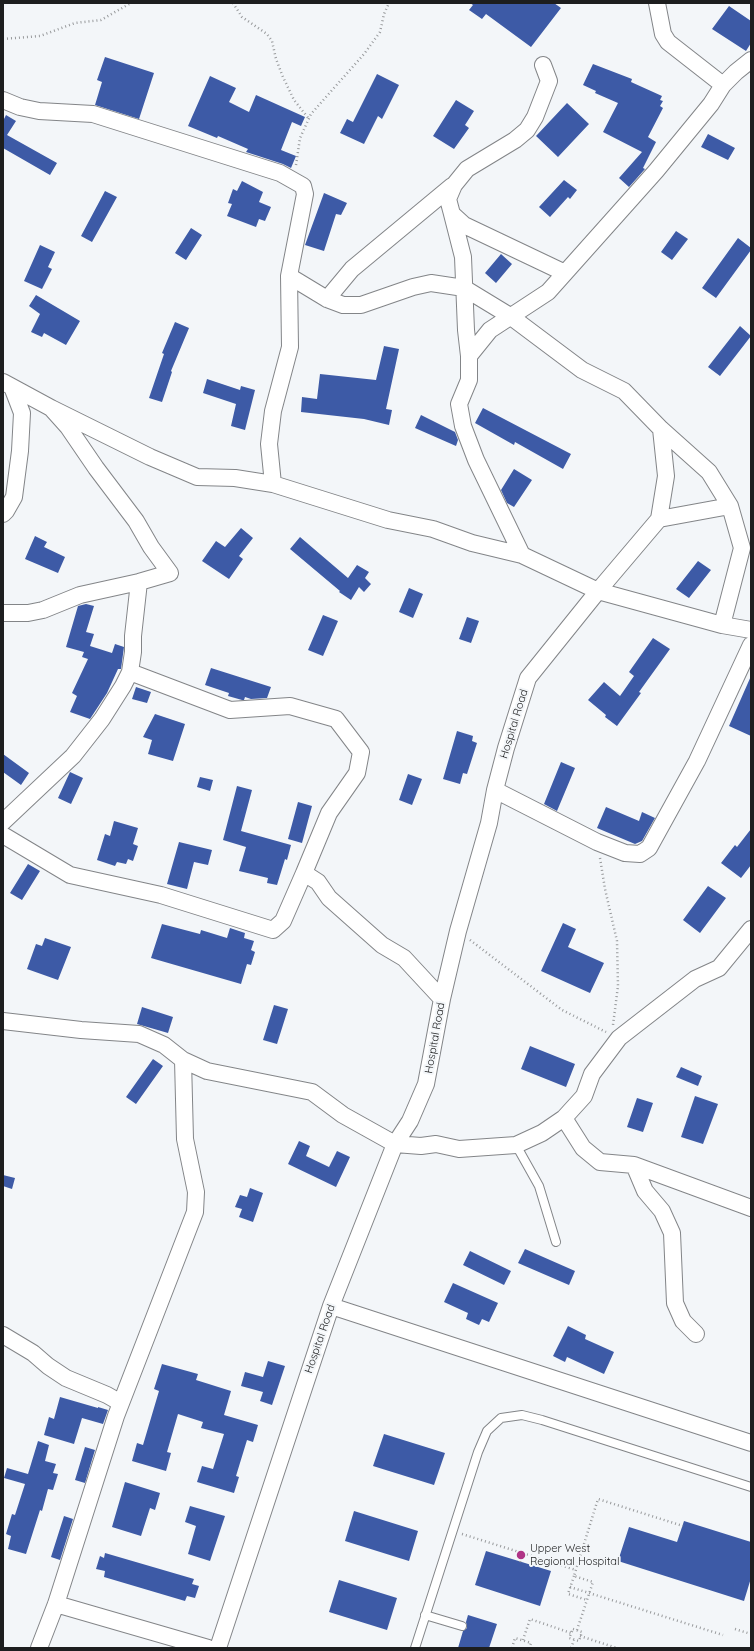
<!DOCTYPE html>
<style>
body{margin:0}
#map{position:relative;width:754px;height:1651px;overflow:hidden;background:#f3f6f9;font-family:Quicksand,sans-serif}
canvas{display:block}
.frame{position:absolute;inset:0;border:4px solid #1d1e1f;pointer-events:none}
</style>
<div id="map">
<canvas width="754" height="1651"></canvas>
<div class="frame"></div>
</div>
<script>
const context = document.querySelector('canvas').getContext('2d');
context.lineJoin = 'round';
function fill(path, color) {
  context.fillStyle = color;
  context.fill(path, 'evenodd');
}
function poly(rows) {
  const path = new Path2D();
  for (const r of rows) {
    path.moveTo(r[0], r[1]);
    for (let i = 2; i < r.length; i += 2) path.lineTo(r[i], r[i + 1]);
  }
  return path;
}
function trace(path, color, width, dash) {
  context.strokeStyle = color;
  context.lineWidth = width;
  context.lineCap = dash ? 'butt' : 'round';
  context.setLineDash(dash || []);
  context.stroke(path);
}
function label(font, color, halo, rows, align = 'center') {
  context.font = font + ' Quicksand,sans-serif';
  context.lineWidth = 4;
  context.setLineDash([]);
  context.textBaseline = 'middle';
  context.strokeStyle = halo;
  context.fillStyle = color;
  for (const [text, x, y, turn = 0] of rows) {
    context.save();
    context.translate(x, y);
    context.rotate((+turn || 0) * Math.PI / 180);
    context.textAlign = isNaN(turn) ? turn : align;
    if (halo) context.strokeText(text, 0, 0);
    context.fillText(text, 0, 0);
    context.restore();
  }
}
fill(poly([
 [470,3,554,3,561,8,531,47,486,14,482,19,469,10,473,5],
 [729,6,751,21,751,43,746,51,712,29],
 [105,57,154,73,139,119,95,105,102,82,97,80],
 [593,64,632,79,631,82,662,96,660,100,663,101,660,106,663,108,648,137,656,142,643,168,645,169,629,187,619,178,642,152,603,132,618,103,595,93,596,91,583,85],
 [377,74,399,85,382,119,378,116,364,144,340,133,347,119,353,122],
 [210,76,236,88,229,102,249,112,256,95,305,117,301,126,292,122,281,150,296,156,291,168,283,164,246,152,248,149,218,136,217,138,188,126],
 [456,100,474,111,465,125,469,128,454,149,433,136],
 [567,103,589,124,558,157,536,136],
 [6,115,16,121,7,135,57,163,50,175,3,148,3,121],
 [708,134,735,148,728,160,701,147],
 [564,180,577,190,570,199,568,197,550,217,539,207],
 [242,181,263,192,259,202,271,207,265,221,259,219,256,227,227,216,232,204,228,203,233,189,237,191],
 [105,191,117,197,92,242,81,236],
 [324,193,347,203,341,215,336,214,324,251,305,245],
 [191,228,202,235,186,260,175,253],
 [676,231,688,239,672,260,661,252],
 [738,238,751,248,751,250,716,298,702,288],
 [40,245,55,252,48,267,52,269,42,289,24,281],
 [501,254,512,264,496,283,485,273],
 [36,295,80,321,66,345,44,333,42,337,31,332,40,314,29,306],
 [175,322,189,328,171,371,172,372,162,402,149,398,164,354,162,353],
 [740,326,751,336,720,376,708,367],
 [384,346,399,349,386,409,392,410,389,425,364,419,301,412,302,397,317,399,320,374,376,380],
 [207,379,240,390,241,386,255,390,245,430,231,426,236,404,203,393],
 [483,408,571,454,563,469,515,442,514,445,475,423],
 [421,415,455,432,458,440,456,446,415,428],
 [514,469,532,480,514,507,507,503,501,490],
 [241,528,253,538,239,556,243,559,229,579,202,561,216,541,225,547],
 [35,536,47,542,44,547,65,557,58,573,25,559],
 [300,537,348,578,357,565,369,572,365,578,371,584,364,592,359,587,351,600,339,592,340,591,290,549],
 [698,561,711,570,689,598,676,589],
 [409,588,423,594,413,618,399,612],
 [86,604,94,606,86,632,94,634,90,646,112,653,115,644,124,647,121,669,118,669,107,693,90,719,70,712,77,696,72,693,88,659,82,657,84,652,66,647,78,606],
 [323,615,338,621,323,656,308,650],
 [467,617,479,621,471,643,459,639],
 [653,638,670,649,639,692,641,693,617,726,605,717,606,715,588,700,604,682,620,696,634,676,629,672],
 [211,668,271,687,267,698,251,699,245,697,244,700,242,700,228,696,229,693,205,685],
 [751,676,751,736,729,726],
 [136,687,151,692,147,703,132,699],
 [155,714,185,724,173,761,148,754,152,740,143,737],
 [457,731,473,736,472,741,477,743,467,774,463,773,460,784,443,779],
 [3,754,29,773,21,785,3,772],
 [561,762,575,768,557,811,544,804],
 [70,772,83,778,71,804,58,798],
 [408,774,422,779,412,805,399,800],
 [200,777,213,780,210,791,197,787],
 [237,786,252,790,241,831,291,845,287,860,285,859,277,885,267,883,268,878,239,871,246,847,223,840],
 [298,802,312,806,302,843,288,839],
 [606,807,639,821,642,812,655,818,642,841,635,844,597,828],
 [114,821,138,828,133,844,138,846,133,861,128,859,126,864,117,862,115,866,97,860,105,834,110,836],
 [751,829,751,865,741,878,721,863,735,845,737,847],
 [179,842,212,850,208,865,194,862,187,889,167,884],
 [28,864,40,871,22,900,10,893],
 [708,886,726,898,700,933,683,920],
 [563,923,576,929,568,947,604,963,590,993,541,971],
 [162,924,200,934,201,930,227,938,230,928,245,933,244,938,254,941,251,950,255,952,251,965,247,964,241,984,151,958],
 [45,938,71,947,58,980,27,969,36,944,42,946],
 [274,1005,288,1009,277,1044,263,1040],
 [142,1007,173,1017,168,1033,137,1024],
 [530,1046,575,1064,566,1087,521,1069],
 [153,1059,163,1066,136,1104,126,1097],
 [681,1067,702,1076,698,1086,676,1077],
 [695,1096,718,1104,703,1144,681,1137],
 [637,1098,653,1103,643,1132,627,1127],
 [299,1141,310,1146,306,1156,329,1167,337,1151,350,1157,336,1187,288,1164],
 [3,1175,15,1178,12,1189,3,1186],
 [250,1188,263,1193,253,1222,239,1217,242,1209,235,1207,240,1195,247,1197],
 [525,1249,575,1271,569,1285,518,1263],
 [470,1251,511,1271,504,1285,463,1265],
 [453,1283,498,1303,489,1322,482,1319,479,1325,466,1319,468,1313,444,1302],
 [568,1326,586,1335,585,1339,614,1352,604,1374,567,1357,565,1362,553,1356],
 [268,1361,285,1366,272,1405,260,1401,263,1392,241,1386,245,1372,263,1377],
 [162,1364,198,1374,196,1380,231,1391,224,1415,258,1425,253,1442,247,1440,236,1476,239,1477,234,1493,197,1482,202,1466,213,1469,224,1434,201,1428,203,1422,178,1414,167,1452,171,1453,166,1471,132,1461,137,1443,143,1445,159,1391,154,1389],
 [60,1397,98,1408,98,1407,108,1410,103,1424,82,1418,74,1444,44,1435,49,1417,54,1419],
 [384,1434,445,1453,434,1485,373,1466],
 [38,1441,49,1445,45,1461,56,1464,53,1473,58,1474,53,1490,48,1489,42,1511,40,1510,26,1554,8,1549,11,1536,6,1534,12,1514,15,1515,25,1484,4,1478,7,1468,28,1474],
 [85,1447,95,1450,85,1483,75,1480],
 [125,1482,160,1493,155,1510,150,1508,141,1536,112,1527],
 [190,1506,225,1516,210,1561,188,1554,196,1526,185,1522],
 [354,1511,418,1531,409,1561,345,1541],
 [64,1516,73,1519,60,1560,51,1557],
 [684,1521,751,1542,751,1578,744,1601,618,1561,629,1527,677,1542],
 [486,1551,551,1571,540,1606,475,1585],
 [105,1553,194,1579,192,1584,199,1586,195,1598,187,1596,185,1601,104,1577,105,1571,96,1569,100,1556,104,1558],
 [339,1580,397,1598,387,1630,329,1612],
 [468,1615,497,1624,489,1648,458,1648,463,1631,467,1628,466,1622]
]), '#3d5aa6');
const lane = poly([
 [516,1145,539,1186,556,1242],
 [425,1615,462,1626],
 [415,1648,478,1452,487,1431,501,1418,522,1415,542,1420,751,1487]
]);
const street = poly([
 [657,3,663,34,668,42,723,85],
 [543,65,549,81,535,117,527,130,515,140,467,169,454,185,448,199,452,214,464,225,565,273],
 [3,100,20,107,39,111,93,114,280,173,303,186,305,194,289,276,327,299,343,305,361,305,413,287,431,283,464,288,510,316,582,370,624,391,661,429,709,472,730,506,742,548,722,625,751,630],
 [452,214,463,257,466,330,469,356,469,380,459,404,463,426,476,460,522,555],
 [327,299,352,269,452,186],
 [469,356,490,330,548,292,656,171,711,104,723,85,736,72,751,60],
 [3,382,51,408,68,427,96,468,136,521,151,547,170,573,139,582,80,595,43,610,28,613,3,613],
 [51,408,150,457,197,477,235,478,273,484,388,520,433,529,472,543,522,555,598,591,722,625],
 [273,484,269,444,273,411,290,347,289,276],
 [3,514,6,511,14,497,20,451,22,413,12,387],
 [659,519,666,476,661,429],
 [130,672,230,710,290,706,336,719,361,752,357,773,329,813,304,873,318,882,329,898,382,945,404,958,442,999],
 [495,790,597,842,625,853,640,854,649,848,697,761,751,645],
 [3,822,73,756,102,719,123,686,130,672,133,652,133,636,139,582],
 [3,835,70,875,161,895,273,930,283,921,304,873],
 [3,1021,81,1030,139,1034,164,1045,183,1060,207,1071,312,1092,343,1115,395,1144,421,1146,436,1144,459,1149,516,1145,542,1133,564,1118,584,1096,592,1074,619,1038,695,979,719,968,751,929],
 [564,1118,583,1148,600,1162,634,1165,751,1208],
 [634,1165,645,1191,662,1211,672,1233,675,1303,683,1321,696,1334],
 [331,1306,751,1443],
 [3,1335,33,1353,48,1366,66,1378,107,1395,121,1403],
 [56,1604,208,1648],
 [39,1648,56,1604,116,1416,195,1212,196,1192,185,1139,183,1060],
 [218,1648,331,1306,395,1144,410,1121,426,1084,442,999,458,931,489,823,495,790,506,748,528,678,598,591,659,519,730,506]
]);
trace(lane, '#838588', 10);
trace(street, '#838588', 18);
trace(poly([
 [233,3,242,17,267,34,272,41,276,59,283,77,294,100,309,119],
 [3,39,40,36,75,23,101,20,131,3],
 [296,165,300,138,311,114,364,54,380,32,384,14,389,3],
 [600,858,605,889,617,941,618,986,613,1025],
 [470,940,562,1010,606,1032],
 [462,1534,576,1570],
 [520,1562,523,1553],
 [574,1576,568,1594,587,1600],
 [570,1587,723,1635],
 [573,1629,582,1632,579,1641,569,1638,573,1629],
 [735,1629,751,1634],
 [577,1630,593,1582,574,1576,598,1499,683,1526],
 [580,1636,617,1648],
 [523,1640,530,1619,571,1633],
 [512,1648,515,1638,531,1643,529,1648],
 [571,1648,574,1640]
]), '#989a9c', 2.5, [1, 3]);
trace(lane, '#fff', 8);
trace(street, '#fff', 16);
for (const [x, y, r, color] of [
 [521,1555,5,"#af3486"]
]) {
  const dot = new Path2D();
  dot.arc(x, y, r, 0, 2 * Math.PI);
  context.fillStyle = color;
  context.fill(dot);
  trace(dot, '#f3f6f9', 1.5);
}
label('11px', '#1d1e1f', '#f3f6f9', [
 ["Hospital Road",514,724,-73],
 ["Hospital Road",435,1038,-80],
 ["Hospital Road",320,1339,-71]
]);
label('11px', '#1d1e1f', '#f3f6f9', [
 ["Upper West",530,1549],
 ["Regional Hospital",530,1562]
], 'left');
</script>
